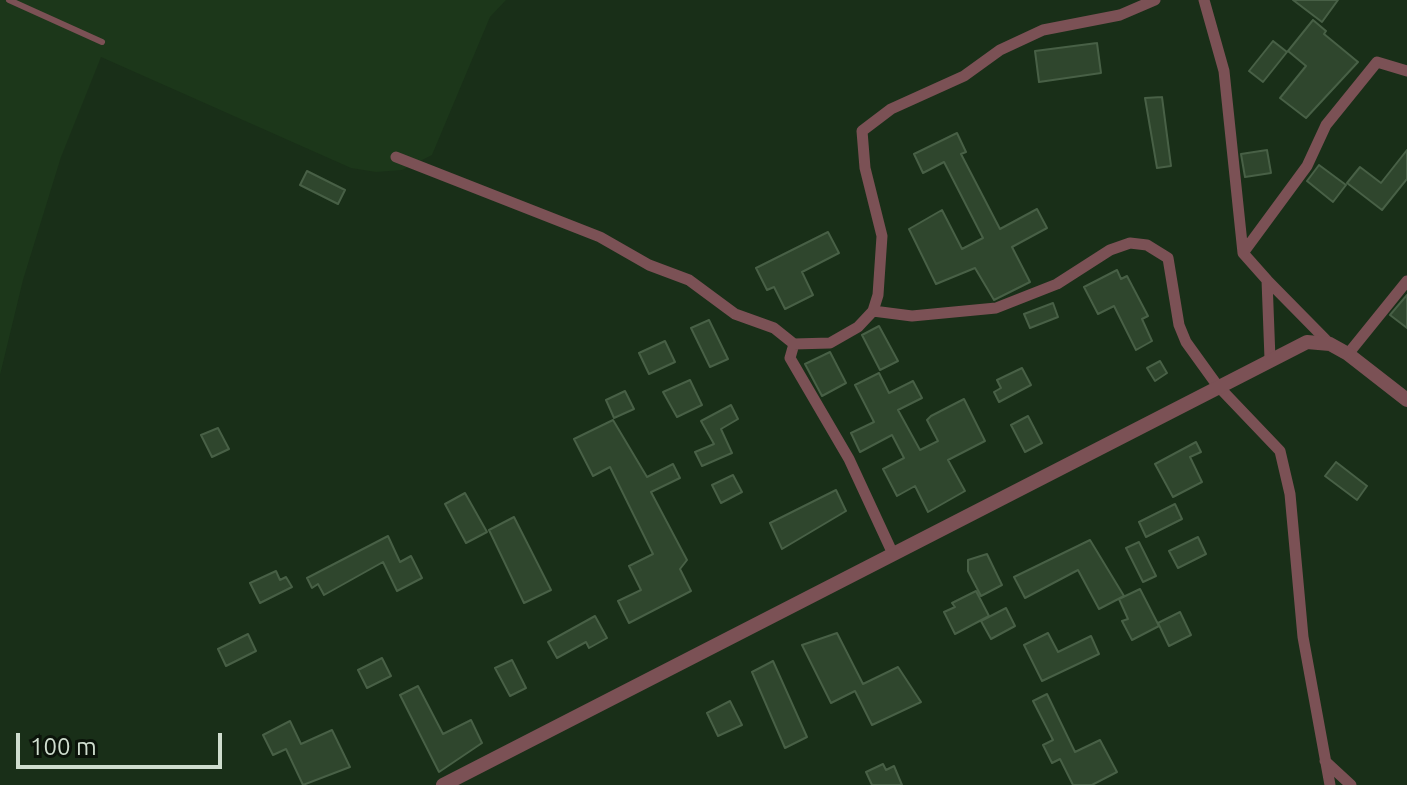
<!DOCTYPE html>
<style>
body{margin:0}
#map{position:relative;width:1407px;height:785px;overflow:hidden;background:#192f18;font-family:Ubuntu,sans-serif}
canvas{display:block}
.scale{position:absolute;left:16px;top:733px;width:206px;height:36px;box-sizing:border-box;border:4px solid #cfddce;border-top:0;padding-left:10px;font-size:24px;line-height:28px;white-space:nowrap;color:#cfddce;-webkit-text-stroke:6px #0b140a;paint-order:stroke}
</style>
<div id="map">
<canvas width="1407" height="785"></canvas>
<div class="scale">100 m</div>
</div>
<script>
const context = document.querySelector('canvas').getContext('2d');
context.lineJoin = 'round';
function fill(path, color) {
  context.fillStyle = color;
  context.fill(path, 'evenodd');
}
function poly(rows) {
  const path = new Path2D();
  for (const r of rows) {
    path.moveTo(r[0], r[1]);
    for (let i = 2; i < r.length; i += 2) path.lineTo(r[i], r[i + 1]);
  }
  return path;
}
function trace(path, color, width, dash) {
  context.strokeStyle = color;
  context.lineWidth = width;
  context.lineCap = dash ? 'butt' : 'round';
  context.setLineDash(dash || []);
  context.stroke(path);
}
fill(poly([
 [0,0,506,0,490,17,432,155,402,170,376,172,351,168,101,57,61,157,23,280,0,375]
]), '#1c371a');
const building = poly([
 [1293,0,1338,0,1322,22,1293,0],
 [1313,20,1326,31,1324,34,1358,62,1306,118,1280,98,1306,66,1288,51,1313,20],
 [1273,41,1287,52,1263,82,1249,71,1273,41],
 [1097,43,1101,73,1039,82,1035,51,1097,43],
 [1162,97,1171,166,1157,168,1145,98,1162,97],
 [957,133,966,152,961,154,1000,229,1037,209,1047,228,1012,247,1030,282,994,300,975,268,936,284,909,229,942,210,962,249,983,238,944,162,923,173,914,154,957,133],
 [1267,150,1271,173,1245,177,1241,154,1267,150],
 [1407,150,1407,179,1382,210,1347,183,1360,167,1381,183,1407,150],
 [1319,165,1346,185,1333,202,1307,181,1319,165],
 [307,171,345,190,338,204,300,185,307,171],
 [828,232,839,253,802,272,813,295,785,309,774,287,767,290,756,268,828,232],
 [1117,270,1121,279,1127,276,1148,316,1142,319,1152,341,1136,350,1114,306,1098,314,1084,287,1117,270],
 [1407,295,1407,328,1390,315,1407,295],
 [1053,303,1058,317,1030,328,1024,314,1053,303],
 [709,320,728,359,710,367,691,328,709,320],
 [879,326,898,361,880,370,862,335,879,326],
 [665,341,675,362,649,374,639,353,665,341],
 [830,352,846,383,822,396,805,364,830,352],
 [1160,361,1167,373,1155,381,1147,368,1160,361],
 [1022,368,1031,385,999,402,994,392,1001,388,997,380,1022,368],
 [879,373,889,393,913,381,922,398,898,410,920,450,938,441,927,420,931,416,964,399,985,441,948,460,965,491,928,512,915,486,897,496,883,469,904,458,892,435,860,452,851,433,874,422,855,385,879,373],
 [690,380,702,405,677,417,663,392,690,380],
 [625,391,634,409,614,418,606,400,625,391],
 [731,405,738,419,721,429,732,453,702,466,695,452,714,444,701,421,731,405],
 [1028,416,1042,443,1025,452,1011,425,1028,416],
 [613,420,647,477,673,464,680,478,651,492,687,560,680,569,691,591,629,623,618,601,641,590,629,566,653,554,610,467,593,476,574,439,613,420],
 [218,428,229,449,212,457,201,435,218,428],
 [1196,442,1201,452,1190,457,1202,482,1173,497,1155,464,1196,442],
 [1336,462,1367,486,1357,500,1325,476,1336,462],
 [733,475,742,492,721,503,712,485,733,475],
 [836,490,846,511,782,549,770,523,836,490],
 [465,493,487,532,466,543,445,504,465,493],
 [1175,504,1182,519,1146,537,1139,522,1175,504],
 [514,517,551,590,524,603,489,530,514,517],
 [388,536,400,562,411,556,422,578,397,591,383,562,324,595,318,584,312,588,307,578,388,536],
 [1198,537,1206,554,1178,568,1169,551,1198,537],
 [1090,540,1124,596,1099,609,1078,570,1025,598,1014,577,1090,540],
 [1139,542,1156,576,1143,582,1126,548,1139,542],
 [987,554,1002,585,981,596,968,571,968,560,987,554],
 [276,571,280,580,286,577,292,587,260,603,250,583,276,571],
 [1140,589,1159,626,1132,640,1122,621,1128,619,1119,599,1140,589],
 [976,591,989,616,955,634,944,612,955,607,952,603,976,591],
 [1006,608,1015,626,991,639,981,621,1006,608],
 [1180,612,1191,635,1169,646,1158,623,1180,612],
 [595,616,607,638,589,648,586,642,557,658,548,642,595,616],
 [837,633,863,684,898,667,921,702,872,725,855,691,831,703,802,645,837,633],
 [1048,633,1058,652,1091,636,1099,654,1042,681,1024,645,1048,633],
 [248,634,256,651,226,666,218,649,248,634],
 [382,658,391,676,367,688,358,670,382,658],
 [512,660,526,688,510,696,495,668,512,660],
 [773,661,807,737,785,748,752,672,773,661],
 [418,686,443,734,471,720,482,743,439,772,400,695,418,686],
 [1047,694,1075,752,1100,740,1117,772,1092,785,1073,785,1060,759,1052,763,1043,745,1053,740,1033,701,1047,694],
 [730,701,742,725,718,736,707,713,730,701],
 [290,721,301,744,332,730,350,767,303,785,286,749,273,755,263,735,290,721],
 [883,764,886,770,894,766,902,785,872,785,866,772,883,764]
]);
fill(building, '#2f462d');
trace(building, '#486046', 2);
trace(poly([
 [9,0,102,42]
]), '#7b5155', 6);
trace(poly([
 [1204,0,1224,71,1243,253,1267,280,1270,359],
 [396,157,600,237,649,265,689,280,735,314,774,328,794,344,830,343,858,327,873,311,878,295,882,236,865,168,862,131,891,109,964,76,1000,50,1043,30,1120,15,1155,0],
 [1243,253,1307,166,1326,125,1377,62,1407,71],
 [1267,280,1330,344],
 [873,311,912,316,996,308,1057,284,1110,250,1130,243,1147,245,1168,258,1179,325,1186,342,1217,385,1280,451,1290,494,1303,637,1330,785],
 [794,344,790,358,849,459,893,554],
 [1348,354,1407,281],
 [1325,761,1351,785]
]), '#7b5155', 11);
trace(poly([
 [443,785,1307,342,1330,344,1348,354,1407,400]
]), '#7b5155', 14);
</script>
